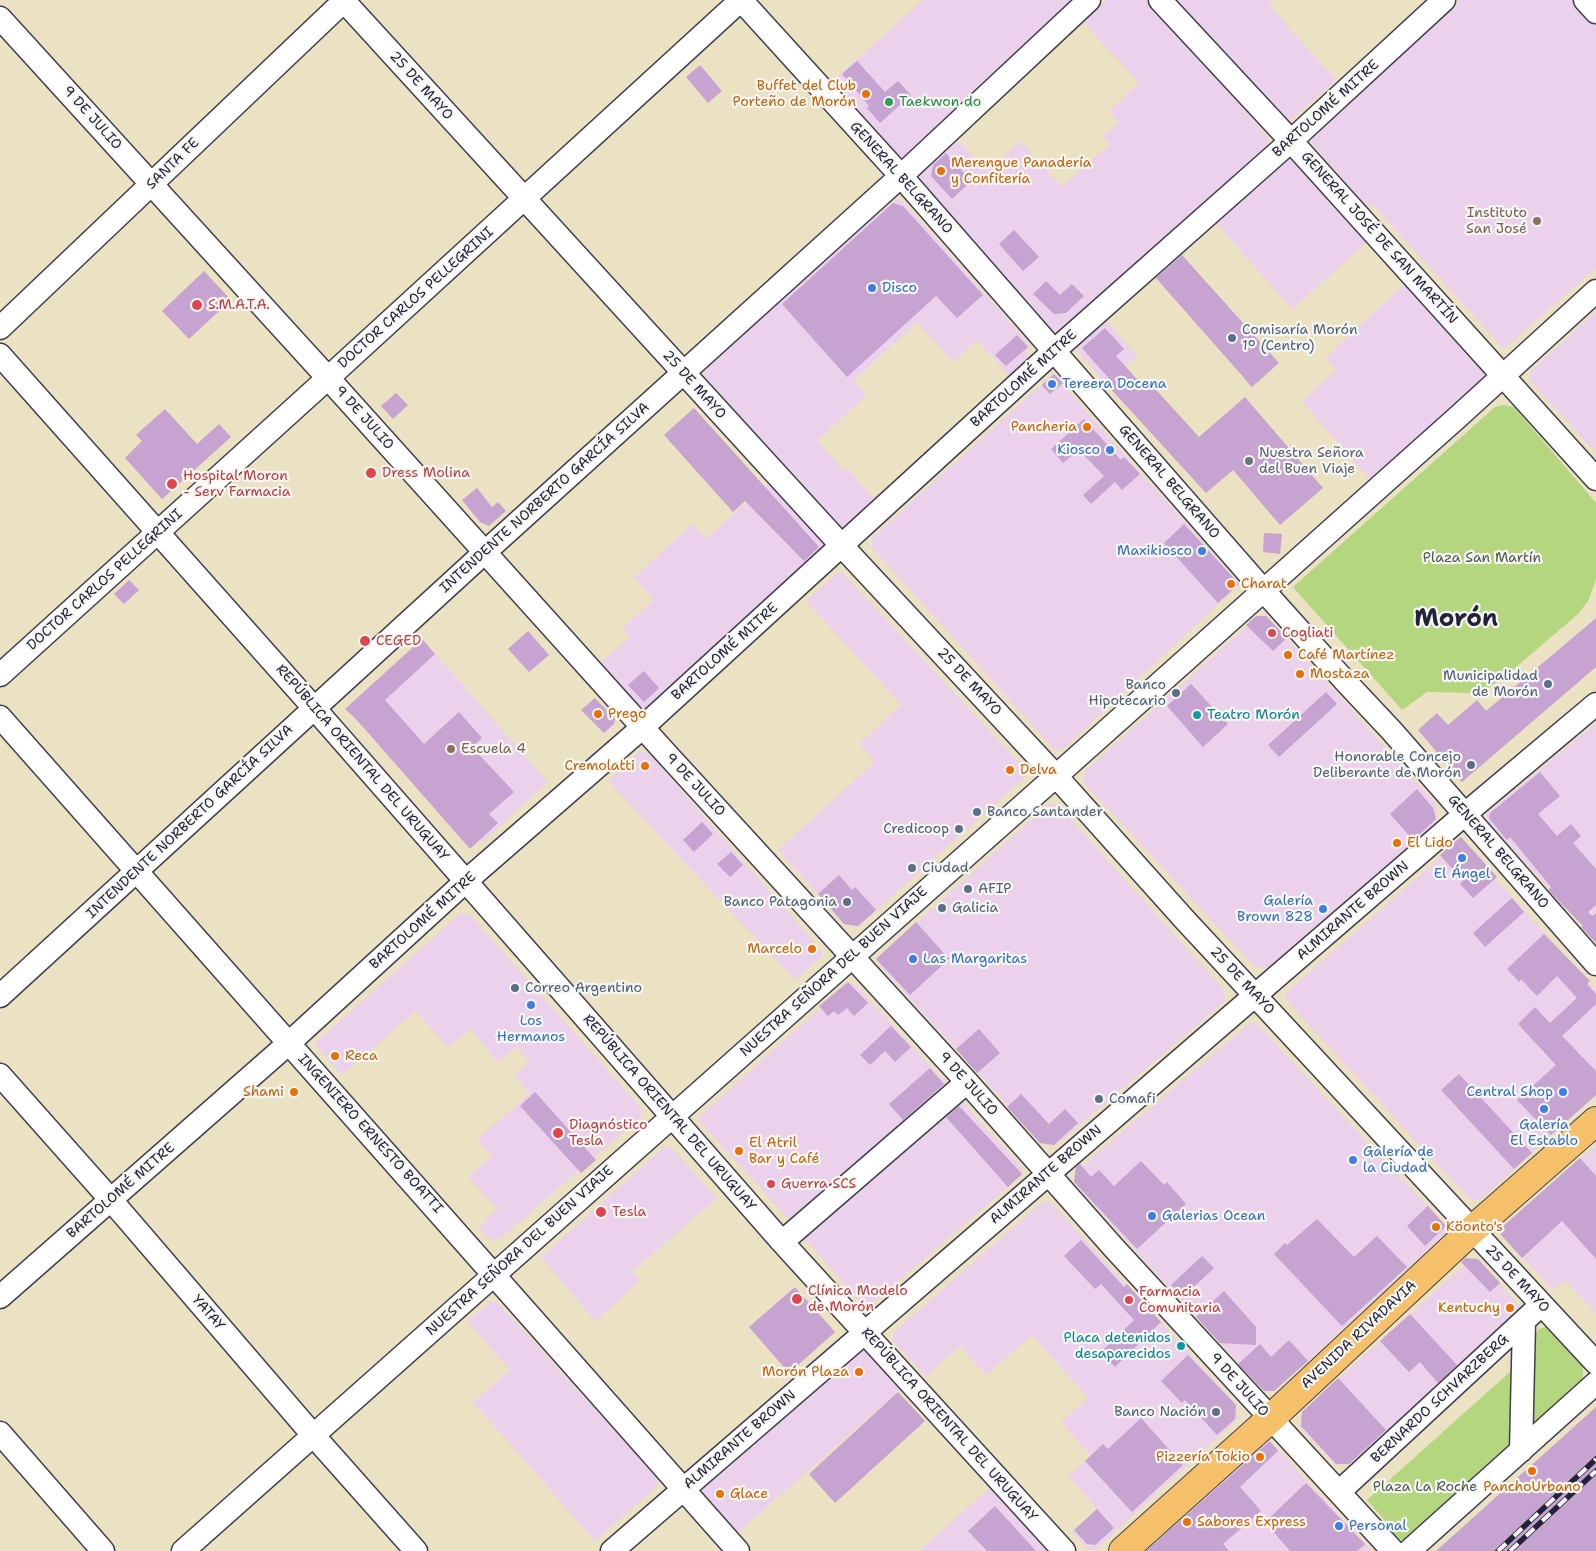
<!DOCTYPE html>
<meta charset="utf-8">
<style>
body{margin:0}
canvas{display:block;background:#eae2c3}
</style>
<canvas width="1596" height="1551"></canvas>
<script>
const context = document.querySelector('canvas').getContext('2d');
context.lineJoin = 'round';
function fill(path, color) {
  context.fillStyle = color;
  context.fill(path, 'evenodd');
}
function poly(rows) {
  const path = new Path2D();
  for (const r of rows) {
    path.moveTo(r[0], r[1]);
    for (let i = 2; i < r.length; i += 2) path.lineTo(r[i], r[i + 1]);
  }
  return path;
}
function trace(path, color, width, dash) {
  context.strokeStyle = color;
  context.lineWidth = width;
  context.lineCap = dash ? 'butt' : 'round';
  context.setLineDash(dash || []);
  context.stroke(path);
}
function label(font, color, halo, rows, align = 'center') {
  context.font = font + ' "Shantell Sans",sans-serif';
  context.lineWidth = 4.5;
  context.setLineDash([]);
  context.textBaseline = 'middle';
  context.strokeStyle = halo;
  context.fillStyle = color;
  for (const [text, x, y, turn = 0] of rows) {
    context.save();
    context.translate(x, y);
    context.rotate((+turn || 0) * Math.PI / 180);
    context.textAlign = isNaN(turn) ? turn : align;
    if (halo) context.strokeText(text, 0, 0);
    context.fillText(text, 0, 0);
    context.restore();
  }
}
fill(poly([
 [923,0,1078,0,907,157,901,158,895,156,829,84],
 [1106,0,1146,0,1268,137,1268,143,1266,148,1062,332,1051,332,919,180,919,172,955,137,987,171,1020,141,1062,187,1110,144,1103,136,1119,122,1109,111,1139,83,1082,21],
 [1174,0,1272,0,1268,4,1336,80,1291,120,1284,121],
 [1459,0,1573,0,1596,25,1596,268,1504,349,1371,203,1367,207,1312,143,1312,138,1314,133],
 [1292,157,1372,238,1292,309,1215,222,1286,158],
 [895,199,903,201,1028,343,1028,357,1025,366,1011,378,977,340,953,362,917,322,854,380,867,395,817,441,845,472,848,470,878,502,846,528,834,523,706,382,705,369,706,364],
 [1409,280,1485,371,1484,379,1371,481,1302,401,1336,370,1325,358],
 [1596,311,1596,453,1530,381,1530,372],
 [1104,319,1137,356,1106,384,1079,353,1078,349,1079,344],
 [1053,374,1237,581,1238,586,1063,749,1054,749,872,548,872,538],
 [769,482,822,541,824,551,648,710,638,709,599,665,630,637,623,628,654,600,634,577,693,524,706,539],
 [842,572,1026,770,1026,776,858,927,846,925,778,850,875,762,859,744,901,705,806,601,836,574],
 [1258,616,1267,616,1436,804,1436,822,1267,968,1256,968,1084,783,1084,772],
 [422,639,548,782,483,842,461,837,352,716,351,706],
 [1596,723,1596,938,1487,822,1486,814],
 [640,751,650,755,822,951,822,956,795,980,608,781],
 [1057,804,1225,991,1225,1001,1055,1146,1044,1145,879,965,879,956,1048,805],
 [1458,842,1464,843,1596,991,1596,1095,1480,1200,1470,1200,1286,1000,1286,993],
 [461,913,470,915,641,1108,642,1116,500,1239,490,1240,479,1228,497,1209,468,1177,492,1156,477,1139,530,1094,514,1075,529,1062,516,1047,498,1062,470,1029,448,1048,416,1011,342,1075,316,1046,315,1043],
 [854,983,950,1088,795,1226,699,1121,699,1117,847,984],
 [1250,1023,1256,1023,1446,1226,1446,1233,1276,1390,1263,1390,1074,1183,1075,1172],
 [958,1097,1022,1168,1022,1175,870,1305,862,1304,802,1236],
 [1596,1145,1596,1314,1565,1280,1553,1290,1502,1236,1500,1229],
 [671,1147,717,1198,632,1272,640,1281,595,1321,541,1257,663,1148],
 [1042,1202,1051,1203,1236,1404,1238,1419,1095,1550,1088,1549,1072,1531,1097,1509,1068,1476,1091,1456,1061,1422,1088,1398,1032,1335,986,1375,960,1346,926,1376,892,1340,894,1332],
 [1470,1260,1479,1262,1520,1306,1519,1313,1350,1464,1335,1465,1300,1427,1302,1412],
 [492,1301,498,1303,658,1479,657,1486,595,1541,473,1402,510,1370,467,1321],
 [865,1349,902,1388,733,1537,700,1497,701,1491,705,1485,857,1352],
 [1266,1443,1272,1443,1372,1551,1147,1551],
 [991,1487,1050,1551,919,1551]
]), '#ebd1eb');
fill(poly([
 [1504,405,1514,407,1596,503,1596,578,1594,585,1588,601,1578,614,1501,680,1487,689,1470,693,1427,692,1402,710,1293,587,1495,407],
 [1548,1326,1580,1359,1583,1368,1583,1379,1579,1386,1408,1541,1398,1539,1390,1535,1386,1530,1388,1524,1367,1500,1530,1354,1531,1340,1539,1329]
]), '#b3d67f');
fill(poly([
 [857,61,885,92,898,81,911,95,880,123,867,108,869,106,842,74],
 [700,65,722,91,708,103,686,77],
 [946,153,971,181,952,199,931,176,933,165],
 [893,203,903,206,983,295,957,318,936,296,847,377,782,304],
 [1014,230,1039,257,1023,271,999,244],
 [1182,255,1279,363,1252,387,1156,278],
 [204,271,231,300,189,339,162,311],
 [1046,281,1060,295,1072,284,1084,296,1066,313,1054,314,1033,294],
 [1105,328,1124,349,1116,356,1144,387,1149,382,1199,437,1245,397,1323,488,1280,525,1233,470,1206,493,1108,386,1112,382,1082,348],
 [1017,335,1028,347,1006,366,995,355],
 [1054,374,1063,383,1050,394,1042,385],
 [396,393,408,405,393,419,381,406],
 [694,408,819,547,804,561,745,501,733,512,664,435],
 [165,409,197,444,219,424,231,437,162,499,125,458,142,441,136,435],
 [1084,419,1121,460,1124,457,1140,474,1122,490,1115,482,1091,504,1083,495,1104,476,1079,450,1063,463,1051,449],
 [477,488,492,507,498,502,506,511,489,526,480,522,462,500],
 [1184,524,1239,584,1218,603,1164,543],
 [1264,533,1282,534,1280,554,1263,552],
 [129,580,139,590,124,604,114,594],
 [1256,616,1266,616,1287,638,1273,651,1246,625],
 [1596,618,1596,667,1462,782,1418,730,1437,713,1448,725,1477,700,1486,711],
 [528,631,549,655,529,672,508,649],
 [422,639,435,654,385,700,424,744,459,712,482,738,472,747,514,792,489,814,498,823,470,849,357,720,345,709],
 [644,671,659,688,644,702,628,685],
 [1191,684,1228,724,1203,747,1167,706],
 [1326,692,1337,704,1279,757,1268,745],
 [595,698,615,719,614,724,604,733,581,710],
 [1540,772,1560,796,1538,814,1557,836,1571,824,1581,836,1573,843,1596,869,1596,905,1588,912,1592,916,1596,913,1596,943,1581,927,1583,926,1548,890,1551,887,1510,837,1507,840,1489,818,1490,813],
 [1417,789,1433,808,1436,819,1413,840,1390,814],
 [702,822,713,834,694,852,683,840],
 [1461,837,1497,877,1473,898,1460,884,1463,881,1440,855],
 [731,852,743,865,730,877,717,864],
 [839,875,852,890,855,887,876,910,858,926,844,924,818,894],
 [1512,898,1524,912,1485,947,1473,933],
 [916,922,949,959,910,995,876,959],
 [1544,934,1590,981,1587,984,1596,994,1596,1004,1562,1036,1596,1071,1596,1095,1551,1135,1517,1100,1556,1065,1518,1024,1535,1007,1550,1023,1577,998,1557,976,1537,996,1521,979,1519,982,1507,969],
 [848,982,868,1003,854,1016,847,1008,838,1015,834,1011,828,1016,819,1006],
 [891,1026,911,1047,895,1062,885,1051,870,1065,860,1055],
 [979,1029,1000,1053,977,1073,956,1049],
 [930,1068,944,1084,903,1120,889,1104],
 [1459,1074,1532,1153,1514,1169,1441,1090],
 [535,1092,596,1160,581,1173,520,1106],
 [1021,1094,1049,1124,1065,1109,1078,1123,1054,1145,1040,1143,1007,1107],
 [959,1106,1022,1174,1008,1187,946,1117],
 [1580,1158,1596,1176,1596,1259,1562,1221,1522,1258,1501,1235,1501,1228],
 [1141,1161,1164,1185,1167,1182,1186,1204,1137,1249,1074,1182,1076,1167,1080,1164,1091,1177,1099,1170,1114,1186],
 [1428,1206,1446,1226,1425,1246,1407,1226],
 [1317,1219,1354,1257,1377,1236,1407,1267,1342,1326,1274,1254,1285,1243,1287,1245],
 [1081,1240,1124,1287,1127,1284,1161,1322,1115,1367,1101,1352,1134,1320,1101,1284,1095,1289,1064,1256],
 [1202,1256,1214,1268,1183,1297,1171,1285],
 [1465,1258,1478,1259,1500,1283,1490,1292,1461,1262],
 [795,1287,835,1332,789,1373,749,1327],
 [1224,1291,1256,1327,1256,1345,1220,1343,1196,1317],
 [1410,1314,1457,1365,1438,1383,1420,1362,1409,1372,1380,1341],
 [1289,1340,1308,1361,1274,1391,1264,1391,1238,1364,1260,1344,1271,1357],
 [1188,1355,1236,1405,1235,1419,1217,1435,1185,1400,1182,1403,1161,1381],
 [1338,1378,1386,1430,1349,1464,1336,1464,1301,1426,1302,1412],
 [898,1392,925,1421,835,1503,809,1474],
 [1596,1407,1596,1551,1436,1551],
 [1141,1418,1183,1465,1132,1512,1085,1461,1103,1444,1108,1449],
 [1270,1441,1278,1451,1240,1487,1261,1511,1223,1544,1229,1551,1146,1551],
 [1306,1483,1365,1544,1357,1551,1290,1551,1265,1522],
 [995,1506,1036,1551,987,1551,968,1531],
 [1097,1509,1114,1528,1095,1545,1087,1544,1074,1530]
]), '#c6a3d0');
const minor = poly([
 [343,0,842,546,1056,776,1185,920,1596,1363],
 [741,0,901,176,1264,591,1344,680,1391,730,1596,964],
 [1160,0,1291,141,1596,479],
 [1585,0,1596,12],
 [0,18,328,378,663,750,967,1082,1114,1248,1393,1551],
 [0,328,345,0],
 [0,355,314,708,782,1242,1064,1551],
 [0,675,328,378,741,0],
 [0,717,738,1551],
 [0,996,484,553,901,176,1089,0],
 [0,1075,111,1200,313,1435,416,1551],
 [782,1242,967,1082],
 [0,1297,289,1043,466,881,643,727,1054,351,1291,141,1444,0],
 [0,1433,103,1551],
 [1521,1451,1524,1322],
 [1339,1492,1541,1305],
 [183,1551,1056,776,1460,415,1596,291],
 [612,1551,1465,814,1596,704],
 [1409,1551,1596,1383]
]);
const major = poly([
 [1123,1551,1270,1419,1472,1230,1596,1121]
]);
trace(minor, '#403f4f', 25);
trace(major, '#403f4f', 30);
trace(minor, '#fff', 22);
trace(major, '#f6c06b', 28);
const rail = poly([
 [1498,1551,1596,1459],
 [1510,1551,1596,1471]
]);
trace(rail, '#22223b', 5.5);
trace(rail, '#f6f6f2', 4, [11]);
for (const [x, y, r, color] of [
 [866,94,5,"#e8710a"],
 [889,102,5,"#2e9e5b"],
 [941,171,5,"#e8710a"],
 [1537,221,5,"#8d6e63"],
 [872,288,5,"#3f7fe0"],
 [197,305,6,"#e0444e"],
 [1232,338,5,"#5c6f8a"],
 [1052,384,5,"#3f7fe0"],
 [1087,427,5,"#e8710a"],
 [1110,450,5,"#3f7fe0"],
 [1249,461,5,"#6b7280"],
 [371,473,6,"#e0444e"],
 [172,484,6,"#e0444e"],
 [1202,551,5,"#3f7fe0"],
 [1231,584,5,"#e8710a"],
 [1272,633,5,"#e0444e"],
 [365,641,6,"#e0444e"],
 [1288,655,5,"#e8710a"],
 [1300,674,5,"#e8710a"],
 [1548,684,5,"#5c6f8a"],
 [1176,693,5,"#5c6f8a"],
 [598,714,5,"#e8710a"],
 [1197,715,5,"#0f9aa8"],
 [451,749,5,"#8d6e63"],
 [1471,765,5,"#5c6f8a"],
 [645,766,5,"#e8710a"],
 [1010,770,5,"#e8710a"],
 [977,812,5,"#5c6f8a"],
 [959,829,5,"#5c6f8a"],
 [1397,843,5,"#e8710a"],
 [1462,858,5,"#3f7fe0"],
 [912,868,5,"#5c6f8a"],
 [968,889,5,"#5c6f8a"],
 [847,902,5,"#5c6f8a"],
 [942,908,5,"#5c6f8a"],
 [1323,909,5,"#3f7fe0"],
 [812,949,5,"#e8710a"],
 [913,959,5,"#3f7fe0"],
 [515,988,5,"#5c6f8a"],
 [531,1005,5,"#3f7fe0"],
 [335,1056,5,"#e8710a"],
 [294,1092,5,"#e8710a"],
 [1563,1092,5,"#3f7fe0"],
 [1099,1099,5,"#5c6f8a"],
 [1544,1109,5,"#3f7fe0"],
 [558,1133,6,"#e0444e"],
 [739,1151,5,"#e8710a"],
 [1353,1160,5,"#3f7fe0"],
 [771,1184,5,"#e0444e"],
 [601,1212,6,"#e0444e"],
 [1152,1216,5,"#3f7fe0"],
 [1436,1227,5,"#e8710a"],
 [797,1299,6,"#e0444e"],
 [1129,1300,5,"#e0444e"],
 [1510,1308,5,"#e8710a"],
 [1181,1346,5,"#0f9aa8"],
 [859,1372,5,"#e8710a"],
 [1216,1412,5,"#5c6f8a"],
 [1260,1457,5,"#e8710a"],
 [1532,1471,5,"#e8710a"],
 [720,1494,5,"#e8710a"],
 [1187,1522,5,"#e8710a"],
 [1339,1526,5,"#3f7fe0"]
]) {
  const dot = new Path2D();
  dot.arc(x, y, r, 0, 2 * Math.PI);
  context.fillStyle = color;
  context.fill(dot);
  trace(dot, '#f6f6f2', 2);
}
label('14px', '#22223b', '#f6f6f2', [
 ["25 DE MAYO",421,86,48],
 ["BARTOLOMÉ MITRE",1326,109,-42],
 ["9 DE JULIO",92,118,48],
 ["SANTA FE",173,164,-44],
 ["GENERAL BELGRANO",901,178,48],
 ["GENERAL JOSÉ DE SAN MARTÍN",1379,238,48],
 ["DOCTOR CARLOS PELLEGRINI",416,298,-42],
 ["BARTOLOMÉ MITRE",1024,379,-42],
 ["25 DE MAYO",694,385,48],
 ["9 DE JULIO",364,418,48],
 ["GENERAL BELGRANO",1169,482,49],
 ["INTENDENTE NORBERTO GARCÍA SILVA",545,498,-42],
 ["DOCTOR CARLOS PELLEGRINI",105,580,-42],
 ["BARTOLOMÉ MITRE",725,652,-42],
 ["25 DE MAYO",969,682,47],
 ["REPÚBLICA ORIENTAL DEL URUGUAY",362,763,49],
 ["9 DE JULIO",695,785,47],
 ["INTENDENTE NORBERTO GARCÍA SILVA",190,822,-43],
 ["GENERAL BELGRANO",1498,852,49],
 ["ALMIRANTE BROWN",1353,911,-41],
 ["BARTOLOMÉ MITRE",423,921,-42],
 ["NUESTRA SEÑORA DEL BUEN VIAJE",834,972,-42],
 ["25 DE MAYO",1242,981,47],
 ["9 DE JULIO",968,1084,48],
 ["REPÚBLICA ORIENTAL DEL URUGUAY",669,1113,49],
 ["INGENIERO ERNESTO BOATTI",370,1134,48],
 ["ALMIRANTE BROWN",1046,1175,-41],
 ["BARTOLOMÉ MITRE",121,1191,-41],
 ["NUESTRA SEÑORA DEL BUEN VIAJE",520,1251,-42],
 ["25 DE MAYO",1517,1279,47],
 ["YATAY",208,1313,49],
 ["AVENIDA RIVADAVIA",1359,1335,-43],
 ["9 DE JULIO",1239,1385,48],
 ["BERNARDO SCHVARZBERG",1440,1399,-43],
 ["REPÚBLICA ORIENTAL DEL URUGUAY",949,1425,48],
 ["ALMIRANTE BROWN",740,1440,-41]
]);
label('14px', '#c56008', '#f6f6f2', [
 ["Buffet del Club",856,86,"right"],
 ["Porteño de Morón",856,102,"right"],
 ["Merengue Panadería",951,163],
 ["y Confitería",951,179],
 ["Pancheria",1077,427,"right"],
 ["Charat",1241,584],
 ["Café Martínez",1298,655],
 ["Mostaza",1310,674],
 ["Prego",608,714],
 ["Cremolatti",635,766,"right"],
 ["Delva",1020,770],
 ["El Lido",1407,843],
 ["Marcelo",802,949,"right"],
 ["Reca",345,1056],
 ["Shami",284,1092,"right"],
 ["El Atril",749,1143],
 ["Bar y Café",749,1159],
 ["Köonto's",1446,1227],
 ["Kentuchy",1500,1308,"right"],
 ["Morón Plaza",849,1372,"right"],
 ["Pizzería Tokio",1250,1457,"right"],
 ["PanchoUrbano",1532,1487,"center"],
 ["Glace",730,1494],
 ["Sabores Express",1197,1522]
], 'left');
label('14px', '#27864d', '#f6f6f2', [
 ["Taekwon do",899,102]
], 'left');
label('14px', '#785e54', '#f6f6f2', [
 ["Instituto",1527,213],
 ["San José",1527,229],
 ["Escuela 4",461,749,"left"]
], 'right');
label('14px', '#366cbe', '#f6f6f2', [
 ["Disco",882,288],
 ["Tereera Docena",1062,384],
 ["Kiosco",1100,450,"right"],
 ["Maxikiosco",1192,551,"right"],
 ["El Ángel",1462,874,"center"],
 ["Galería",1313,901,"right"],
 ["Brown 828",1313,917,"right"],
 ["Las Margaritas",923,959],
 ["Los",531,1021,"center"],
 ["Hermanos",531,1037,"center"],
 ["Central Shop",1553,1092,"right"],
 ["Galería",1544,1125,"center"],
 ["El Establo",1544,1141,"center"],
 ["Galería de",1363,1152],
 ["la Ciudad",1363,1168],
 ["Galerias Ocean",1162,1216],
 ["Personal",1349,1526]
], 'left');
label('14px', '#be3a42', '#f6f6f2', [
 ["S.M.A.T.A.",208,305],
 ["Dress Molina",382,473],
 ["Hospital Moron",183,476],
 ["- Serv Farmacia",183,492],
 ["Cogliati",1282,633],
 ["CEGED",376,641],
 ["Diagnóstico",569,1125],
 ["Tesla",569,1141],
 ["Guerra SCS",781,1184],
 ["Tesla",612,1212],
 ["Clínica Modelo",808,1291],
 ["de Morón",808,1307],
 ["Farmacia",1139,1292],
 ["Comunitaria",1139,1308]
], 'left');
label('14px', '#4e5e75', '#f6f6f2', [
 ["Comisaría Morón",1242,330],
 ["1° (Centro)",1242,346],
 ["Municipalidad",1538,676,"right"],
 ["de Morón",1538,692,"right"],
 ["Banco",1166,685,"right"],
 ["Hipotecario",1166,701,"right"],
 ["Honorable Concejo",1461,757,"right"],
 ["Deliberante de Morón",1461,773,"right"],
 ["Banco Santander",987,812],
 ["Credicoop",949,829,"right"],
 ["Ciudad",922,868],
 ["AFIP",978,889],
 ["Banco Patagonia",837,902,"right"],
 ["Galicia",952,908],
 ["Correo Argentino",525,988],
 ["Comafi",1109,1099],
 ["Banco Nación",1206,1412,"right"]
], 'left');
label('14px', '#5b616d', '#f6f6f2', [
 ["Nuestra Señora",1259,453],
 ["del Buen Viaje",1259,469]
], 'left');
label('14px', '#4e584f', '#f6f6f2', [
 ["Plaza San Martín",1482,558],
 ["Plaza La Roche",1425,1487]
]);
label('14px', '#0d838f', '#f6f6f2', [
 ["Teatro Morón",1207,715],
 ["Placa detenidos",1171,1338,"right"],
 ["desaparecidos",1171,1354,"right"]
], 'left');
label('bold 24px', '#22223b', '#f6f6f2', [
 ["Morón",1456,620]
]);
</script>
